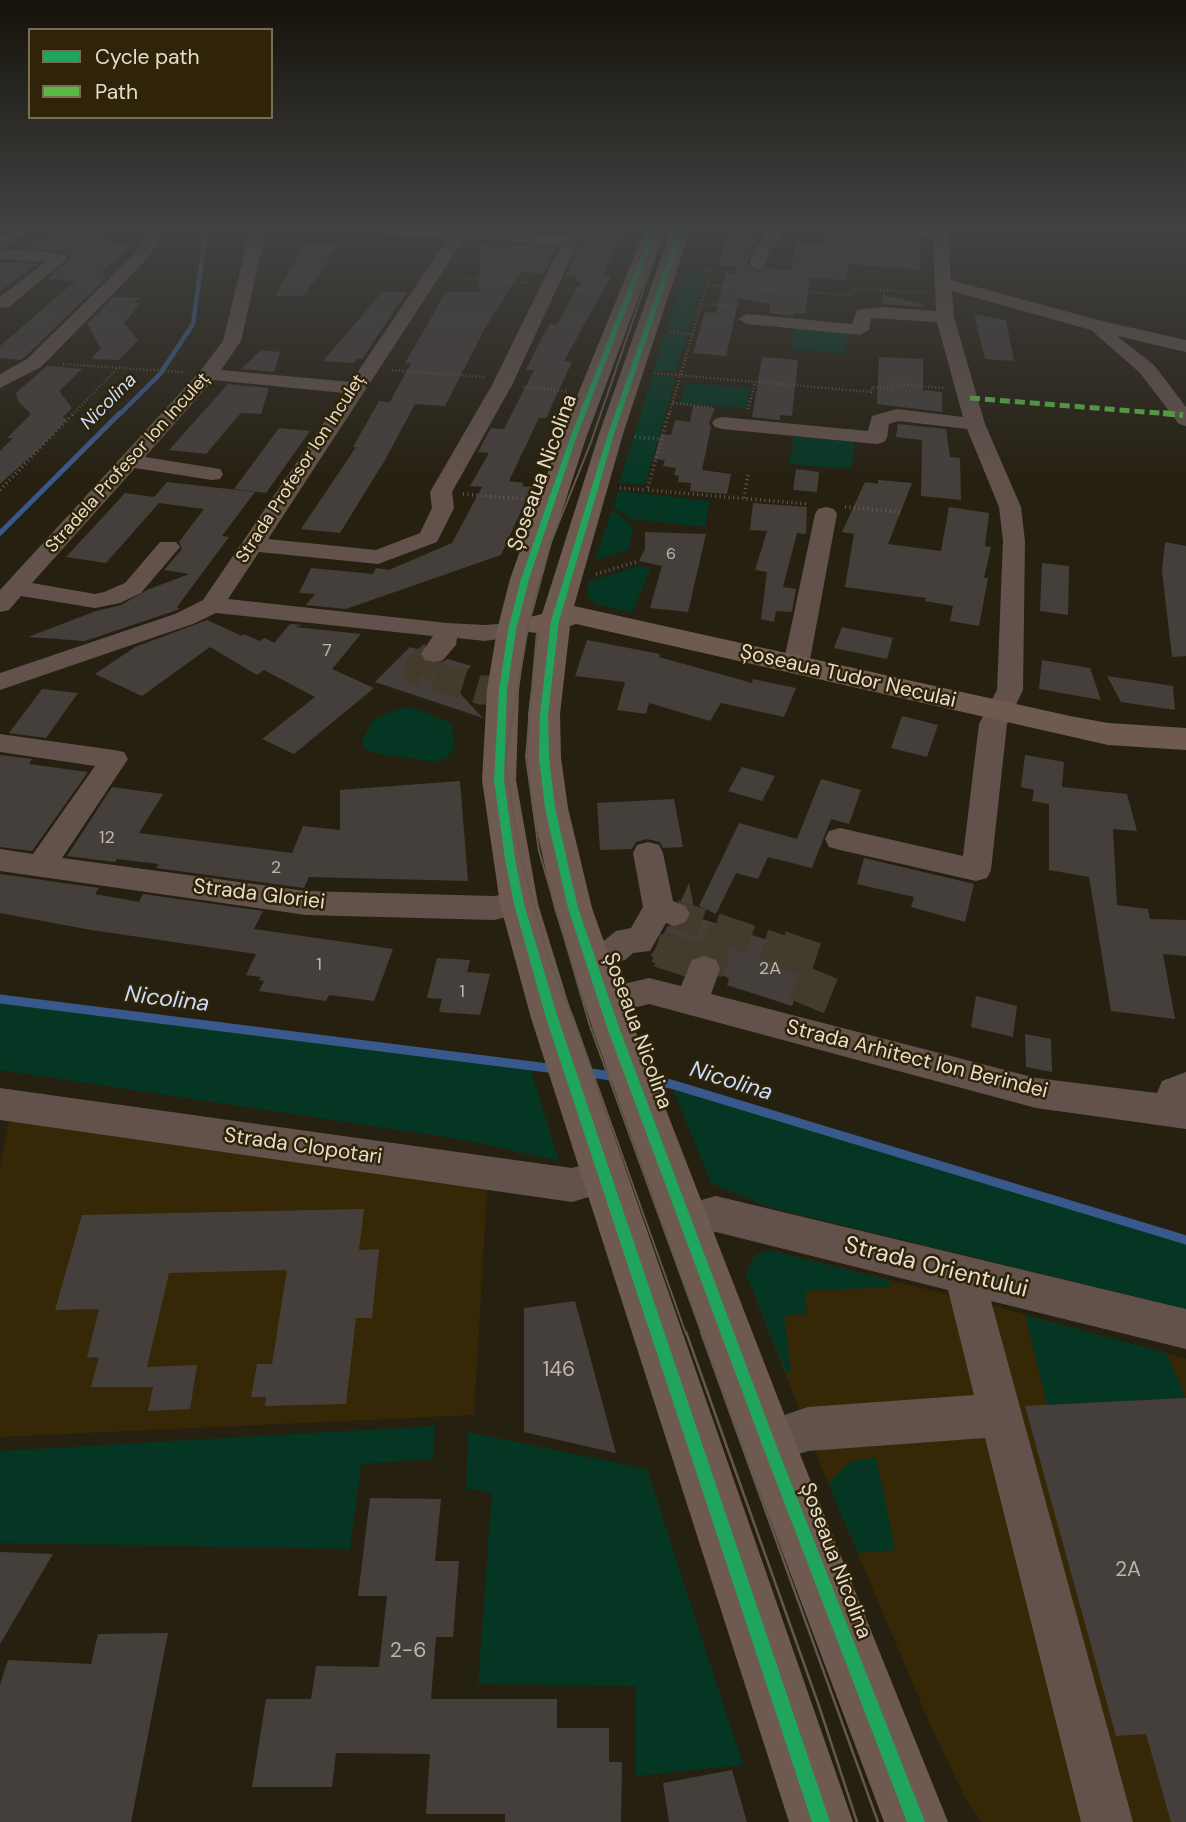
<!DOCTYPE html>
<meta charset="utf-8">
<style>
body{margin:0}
#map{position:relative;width:1186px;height:1822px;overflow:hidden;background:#262011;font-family:"DM Sans",sans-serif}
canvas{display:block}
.legend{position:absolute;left:28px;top:28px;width:245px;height:91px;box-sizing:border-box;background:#2f2308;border:2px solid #786d57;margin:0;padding:9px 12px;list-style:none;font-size:21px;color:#e5ddcd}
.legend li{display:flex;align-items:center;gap:14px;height:35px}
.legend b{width:35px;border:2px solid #786d57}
</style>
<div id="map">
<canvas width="1186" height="1822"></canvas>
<ul class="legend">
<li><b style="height:9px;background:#20a55d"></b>Cycle path</li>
<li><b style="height:9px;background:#58b947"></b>Path</li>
</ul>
</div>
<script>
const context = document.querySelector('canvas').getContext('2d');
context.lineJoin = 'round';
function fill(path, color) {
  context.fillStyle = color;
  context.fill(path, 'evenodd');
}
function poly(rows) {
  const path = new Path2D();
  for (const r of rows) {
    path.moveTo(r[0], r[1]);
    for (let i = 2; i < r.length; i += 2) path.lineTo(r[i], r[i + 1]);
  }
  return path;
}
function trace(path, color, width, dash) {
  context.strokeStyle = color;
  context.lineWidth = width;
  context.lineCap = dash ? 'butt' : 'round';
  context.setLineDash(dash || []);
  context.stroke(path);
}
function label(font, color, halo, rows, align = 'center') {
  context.font = font + ' "DM Sans",sans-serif';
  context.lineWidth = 5;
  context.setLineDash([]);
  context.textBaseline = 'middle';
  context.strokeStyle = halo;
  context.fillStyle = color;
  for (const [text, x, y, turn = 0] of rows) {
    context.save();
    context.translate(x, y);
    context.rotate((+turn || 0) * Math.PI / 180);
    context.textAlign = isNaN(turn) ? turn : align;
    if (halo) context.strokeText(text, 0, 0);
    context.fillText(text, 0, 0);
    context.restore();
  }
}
fill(poly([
 [10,1113,487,1189,474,1415,0,1437,0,1168],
 [769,1250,998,1307,1186,1359,1186,1822,982,1822,967,1802,932,1729,828,1483,746,1274,755,1255]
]), '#362807');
fill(poly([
 [686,271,706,272,688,331,666,330],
 [796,327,848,331,845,354,791,349],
 [665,333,687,335,676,372,653,371],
 [653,375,676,377,645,485,619,483],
 [686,383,750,388,746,408,680,403],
 [794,436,854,440,852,469,789,464],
 [618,491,710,501,705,527,632,519,613,507],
 [612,510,633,527,628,550,595,560],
 [639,566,651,568,632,613,597,604,588,597,587,582],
 [413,707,452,724,454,748,447,757,435,762,374,753,363,747,363,738,374,719,400,708],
 [0,999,529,1065,559,1161,465,1140,0,1070],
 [671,1084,1186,1240,1186,1309,768,1207,711,1183],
 [769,1250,888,1280,890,1287,805,1291,807,1314,784,1315,791,1371,786,1373,746,1274,755,1255],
 [1025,1315,1166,1353,1186,1398,1047,1405],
 [435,1426,433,1459,361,1464,350,1549,0,1543,0,1451],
 [468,1432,647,1469,743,1765,636,1776,636,1686,478,1684,492,1492,466,1489],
 [876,1457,895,1550,858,1553,828,1483,851,1462]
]), '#053624');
trace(poly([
 [119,415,160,374,193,324,206,230]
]), '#39598d', 4.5);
trace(poly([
 [0,533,120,413]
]), '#39598d', 5);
trace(poly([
 [0,999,556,1069],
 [583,1072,619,1077],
 [645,1080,671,1084,1186,1240]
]), '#39598d', 9);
fill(poly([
 [53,230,112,236,105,242,131,244,125,249,129,249,101,272,106,278,25,357,20,360,0,358,0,346,75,281,47,279,70,260,69,256,60,250,25,248],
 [587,230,624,230,603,275,611,276,564,361,572,362,546,418,539,418,509,481,524,483,522,486,532,487,501,555,346,609,306,605,315,594,299,593,311,568,373,574,376,568,389,570,452,543,482,487,470,486,489,453,478,452,491,428,504,429,534,370,526,370,541,339,550,324,557,325,581,281,574,281,576,277,565,276],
 [737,230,758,230,747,264,757,272,767,268,791,270,796,242,822,244,824,232,832,232,833,230,916,239,916,241,921,242,919,270,849,264,846,280,810,278,805,314,795,313,794,316,769,313,770,304,739,298,726,356,693,353,705,312,716,313,726,272,734,274,737,267,718,266,727,233,737,233],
 [306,242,338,245,304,296,275,296],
 [480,243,557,247,544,274,520,272,484,330,445,406,415,404,385,460,340,533,301,529,356,447,353,447,379,401,390,402,411,363,405,363,446,292,479,292],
 [3,262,38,264,0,291,0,264],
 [382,292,407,292,362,359,357,359,354,363,323,361],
 [883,295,923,304,923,307,882,304],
 [113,297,138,298,134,303,141,303,124,323,138,340,119,360,91,359,101,348,87,324],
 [974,314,1006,320,1014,361,985,359],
 [261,350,280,352,274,372,241,369],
 [762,357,798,360,792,416,780,415,780,420,752,417],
 [879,357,923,359,923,393,925,390,942,392,942,412,877,404],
 [47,366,82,369,59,391,72,408,62,418,67,419,40,448,0,484,0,451,13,438,7,438,31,414,18,401,16,393],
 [228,384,269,388,261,414,241,413,206,454,169,450],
 [693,406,715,408,709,423,711,427,702,470,731,474,727,494,690,491,691,483,678,482,679,476,674,475,676,468,663,466,665,460,654,459,661,434,671,435,675,420,690,422],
 [898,424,946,429,950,457,960,458,961,500,921,496,922,440,896,437],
 [279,428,310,431,266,493,234,489],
 [796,469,819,472,817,492,793,490],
 [878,480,912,483,888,544,941,551,949,507,989,513,985,546,991,547,984,578,988,578,979,626,950,621,953,606,925,601,926,598,845,587,854,534,842,532,865,482,878,484],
 [167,482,255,492,222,536,229,537,177,607,180,609,85,641,28,637,96,611,121,605,147,590,189,574,164,570,182,549,179,542,204,509,159,503,106,563,66,557,125,493,154,497],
 [753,503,807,507,806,534,797,533,783,587,796,589,792,612,776,611,774,622,761,619,767,572,755,570,767,531,750,530],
 [645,532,706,534,688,612,650,608,662,566,639,561,645,549],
 [1165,542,1186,546,1186,656,1172,657,1162,571],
 [1042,563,1069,566,1068,615,1040,611],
 [207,620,242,636,244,634,259,641,265,638,274,643,290,624,302,625,295,627,361,634,332,669,374,688,294,754,262,739,315,697,264,670,257,675,210,647,142,696,95,674,135,647],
 [842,627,893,638,887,659,834,648],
 [587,640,660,654,659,657,752,683,753,679,796,688,784,717,721,703,710,721,649,703,646,714,617,710,625,682,575,676],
 [410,647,420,650,419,655,424,663,435,665,448,659,471,666,453,686,483,718,375,682],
 [1042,660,1090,668,1101,700,1039,689],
 [1107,676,1173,686,1175,710,1121,702],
 [42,689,78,693,46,738,9,733],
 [902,716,938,725,927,757,891,748],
 [0,755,32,759,29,764,88,772,32,851,0,847],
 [1025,755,1064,762,1062,787,1127,794,1137,831,1113,829,1117,905,1148,909,1150,919,1186,920,1186,956,1163,954,1175,1019,1111,1011,1089,877,1049,870,1049,804,1032,801,1034,790,1021,787],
 [742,767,775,776,762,801,728,791],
 [821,779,861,790,849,824,831,819,812,868,768,857,758,879,736,873,716,914,699,906,739,823,797,839],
 [460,781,468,881,309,877,304,888,156,868,159,864,117,859,115,862,67,856,112,787,163,794,139,833,292,853,303,826,340,830,340,790],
 [674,799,683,847,663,848,660,842,647,839,636,842,632,849,600,850,597,803],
 [864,858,974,884,965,922,911,907,914,897,857,884],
 [0,874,99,888,95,894,139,902,143,894,263,911,254,929,393,949,374,1001,329,995,326,1001,259,991,264,981,259,980,261,977,246,975,256,954,91,930,0,913],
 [689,883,696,917,811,954,792,1006,727,985,729,978,721,975,722,968,717,958,703,954,691,958,686,968,651,956,668,926,675,928,686,924,692,915,687,905,681,901],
 [437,958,470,960,467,972,490,974,480,1015,439,1012,442,999,427,998],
 [976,996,1017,1006,1013,1037,971,1027],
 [1025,1034,1051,1039,1052,1072,1026,1067],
 [364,1209,359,1250,379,1249,372,1318,356,1318,346,1404,265,1406,266,1397,251,1397,257,1364,272,1364,287,1270,169,1273,147,1367,197,1365,190,1409,148,1411,153,1387,91,1387,99,1357,87,1358,99,1309,55,1310,82,1215],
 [575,1301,616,1453,524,1432,524,1308],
 [1186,1398,1186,1822,1171,1822,1146,1734,1116,1736,1025,1406],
 [370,1498,441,1499,435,1561,459,1561,453,1637,436,1637,431,1699,557,1699,557,1728,609,1728,609,1762,622,1762,621,1822,505,1822,505,1814,426,1814,430,1754,336,1753,332,1787,252,1787,266,1699,311,1699,316,1666,379,1667,387,1596,358,1596],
 [0,1552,53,1554,0,1644],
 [168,1633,131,1822,0,1822,0,1685,8,1660,91,1664,98,1634],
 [732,1770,747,1822,669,1822,663,1783]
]), '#453f3c');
trace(poly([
 [434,654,417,671,481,690,503,690],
 [674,914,723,930,713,951],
 [723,930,786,951],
 [656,948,666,951]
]), '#433c2d', 29, [29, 14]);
trace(poly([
 [660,949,706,964],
 [780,949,824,964,797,1030],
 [704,969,714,949]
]), '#433c2d', 37, [37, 18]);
trace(poly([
 [687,270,711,271],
 [454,277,529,283],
 [708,285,853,295,854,288,926,293],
 [569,288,609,291],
 [702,304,733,306],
 [670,332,693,334],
 [63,364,183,372],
 [392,370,485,377],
 [654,373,871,392,872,387,892,389,893,384,944,388],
 [523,387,566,391],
 [673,403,712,407],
 [748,409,755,383],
 [72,415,118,368],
 [669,415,722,232,726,230]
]), '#665b53', 2.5, [1, 2.5]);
trace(poly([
 [669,413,647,490,808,504],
 [635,437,662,439],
 [620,488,647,490],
 [0,490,74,413],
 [463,494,527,499],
 [744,498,748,475],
 [845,507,900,512],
 [596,574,639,561]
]), '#665b53', 3.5, [1, 3.5]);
fill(poly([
 [12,230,30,230,2,249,60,253,68,258,9,307,3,308,0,307,0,297,45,262,0,259,0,238,12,230],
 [150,230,166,230,148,258,41,367,0,388,0,374,27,359,136,252,150,230],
 [250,230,266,230,241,341,221,370,351,382,448,238,387,235,379,230,470,230,565,236,568,230,584,230,512,385,452,492,454,508,437,542,378,564,259,552,228,599,447,623,485,625,512,623,521,625,524,630,521,635,512,637,485,641,457,638,456,645,443,660,434,662,425,660,421,654,433,636,216,613,193,624,0,690,0,673,175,614,203,600,344,393,213,380,145,457,220,469,223,474,220,479,212,480,135,468,32,583,95,594,104,592,125,583,160,542,176,542,180,547,141,593,120,603,95,608,21,596,9,610,0,612,0,590,201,370,223,341,250,230],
 [464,239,561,245,492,385,430,492,432,508,420,533,376,550,268,539,464,239],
 [764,230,780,230,779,240,769,251,764,268,758,270,750,265,753,250,763,239,764,230],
 [886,230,948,230,951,280,1102,321,1186,340,1186,352,1117,336,1154,365,1186,407,1186,426,1179,424,1140,373,1091,330,952,291,954,317,985,424,1021,507,1025,541,1023,690,1007,724,991,870,987,878,976,881,840,850,829,847,825,839,829,831,840,828,963,856,979,724,997,690,1003,541,999,507,967,429,898,421,889,424,887,438,884,442,877,444,722,429,715,427,712,423,715,419,722,417,868,431,872,416,897,409,963,417,937,322,871,318,869,330,860,335,747,324,738,319,747,314,852,324,857,310,863,309,882,307,936,311,933,237,894,235,886,230],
 [826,507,834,509,837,514,809,665,805,671,796,673,787,671,783,665,815,514,818,509,826,507],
 [0,734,114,750,124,752,128,759,62,858,306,891,494,896,519,892,530,896,535,904,530,912,494,920,306,915,0,871,0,849,33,854,95,766,0,752,0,734],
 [648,842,659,845,663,853,673,901,685,906,690,914,685,922,674,926,666,923,650,951,633,953,625,960,589,969,577,965,573,956,577,947,605,940,616,931,631,928,643,907,633,853,637,845,648,842],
 [704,956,716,960,720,969,711,994,1036,1078,1157,1093,1162,1081,1186,1072,1186,1129,1036,1108,649,1004,605,1015,593,1011,588,1001,593,991,649,978,681,986,692,960,704,956],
 [0,1088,572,1168,605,1159,618,1164,624,1176,618,1188,572,1202,0,1120,0,1088],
 [716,1196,1186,1309,1186,1349,991,1301,1133,1822,1081,1822,985,1438,808,1451,768,1464,752,1458,746,1442,752,1426,808,1407,974,1395,948,1290,716,1232,686,1239,672,1234,667,1221,672,1208,716,1196]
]), '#63524b');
fill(poly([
 [645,230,664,230,586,438,540,579,530,617,542,614,599,434,671,230,690,230,623,434,574,606,1070,716,1108,723,1186,728,1186,750,1108,745,576,624,570,626,560,714,561,758,568,808,592,908,635,1030,795,1442,948,1822,884,1822,741,1442,593,1030,554,908,532,808,527,758,528,714,538,633,527,632,519,690,516,780,538,904,573,1018,853,1822,789,1822,531,1018,500,904,482,780,487,690,497,630,510,579,560,438,645,230]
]), '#6f5a51');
trace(poly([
 [664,230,591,442,551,542,528,627,505,761,520,854,549,959,574,1020,686,1334],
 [537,632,526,757,539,851,590,1026,702,1334]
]), '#625850', 2);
trace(poly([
 [686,1332,819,1706,857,1822],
 [701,1332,878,1822]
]), '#625850', 2.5);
trace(poly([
 [970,398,1183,415]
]), '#58b947', 5, [10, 5]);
trace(poly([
 [1163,413,1183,415]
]), '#58b947', 6, [12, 6]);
fill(poly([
 [651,230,657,230,576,438,529,579,516,630,507,690,504,780,515,859,524,904,558,1018,830,1822,812,1822,546,1018,514,904,505,859,494,780,499,690,508,630,521,579,570,438,651,230],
 [678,230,684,230,614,434,559,621,548,714,549,758,555,808,578,908,620,1030,775,1442,925,1822,907,1822,761,1442,608,1030,568,908,545,808,539,758,540,714,551,621,608,434,678,230]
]), '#20a55d');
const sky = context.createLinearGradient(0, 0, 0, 485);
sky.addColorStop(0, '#151209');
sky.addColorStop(0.47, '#414243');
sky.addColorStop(1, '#41424300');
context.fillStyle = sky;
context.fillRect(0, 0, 1186, 485);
label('16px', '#bdb6a9', null, [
 ["6",671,555]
]);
label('18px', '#e5ddcd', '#2f2308', [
 ["Stradela Profesor Ion Inculeț",128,463,-48],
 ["Strada Profesor Ion Inculeț",301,469,-57]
]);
label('18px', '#bdb6a9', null, [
 ["7",327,651],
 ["12",107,838],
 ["2",276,868],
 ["1",319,965],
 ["2A",770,969],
 ["1",462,992]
]);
label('italic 19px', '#c7dcff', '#2f2308', [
 ["Nicolina",109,402,-45]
]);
label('21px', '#e5ddcd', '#2f2308', [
 ["Șoseaua Nicolina",543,473,-70],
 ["Șoseaua Tudor Neculai",848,677,13],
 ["Strada Gloriei",259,895,7],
 ["Șoseaua Nicolina",637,1031,70],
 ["Strada Arhitect Ion Berindei",917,1060,14],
 ["Strada Clopotari",303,1147,8],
 ["Șoseaua Nicolina",835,1561,69]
]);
label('21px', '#bdb6a9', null, [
 ["146",559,1370],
 ["2A",1128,1570],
 ["2-6",408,1651]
]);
label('italic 23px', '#c7dcff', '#2f2308', [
 ["Nicolina",167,1000,7],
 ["Nicolina",731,1082,17]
]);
label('24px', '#e5ddcd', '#2f2308', [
 ["Strada Orientului",936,1268,14]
]);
</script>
